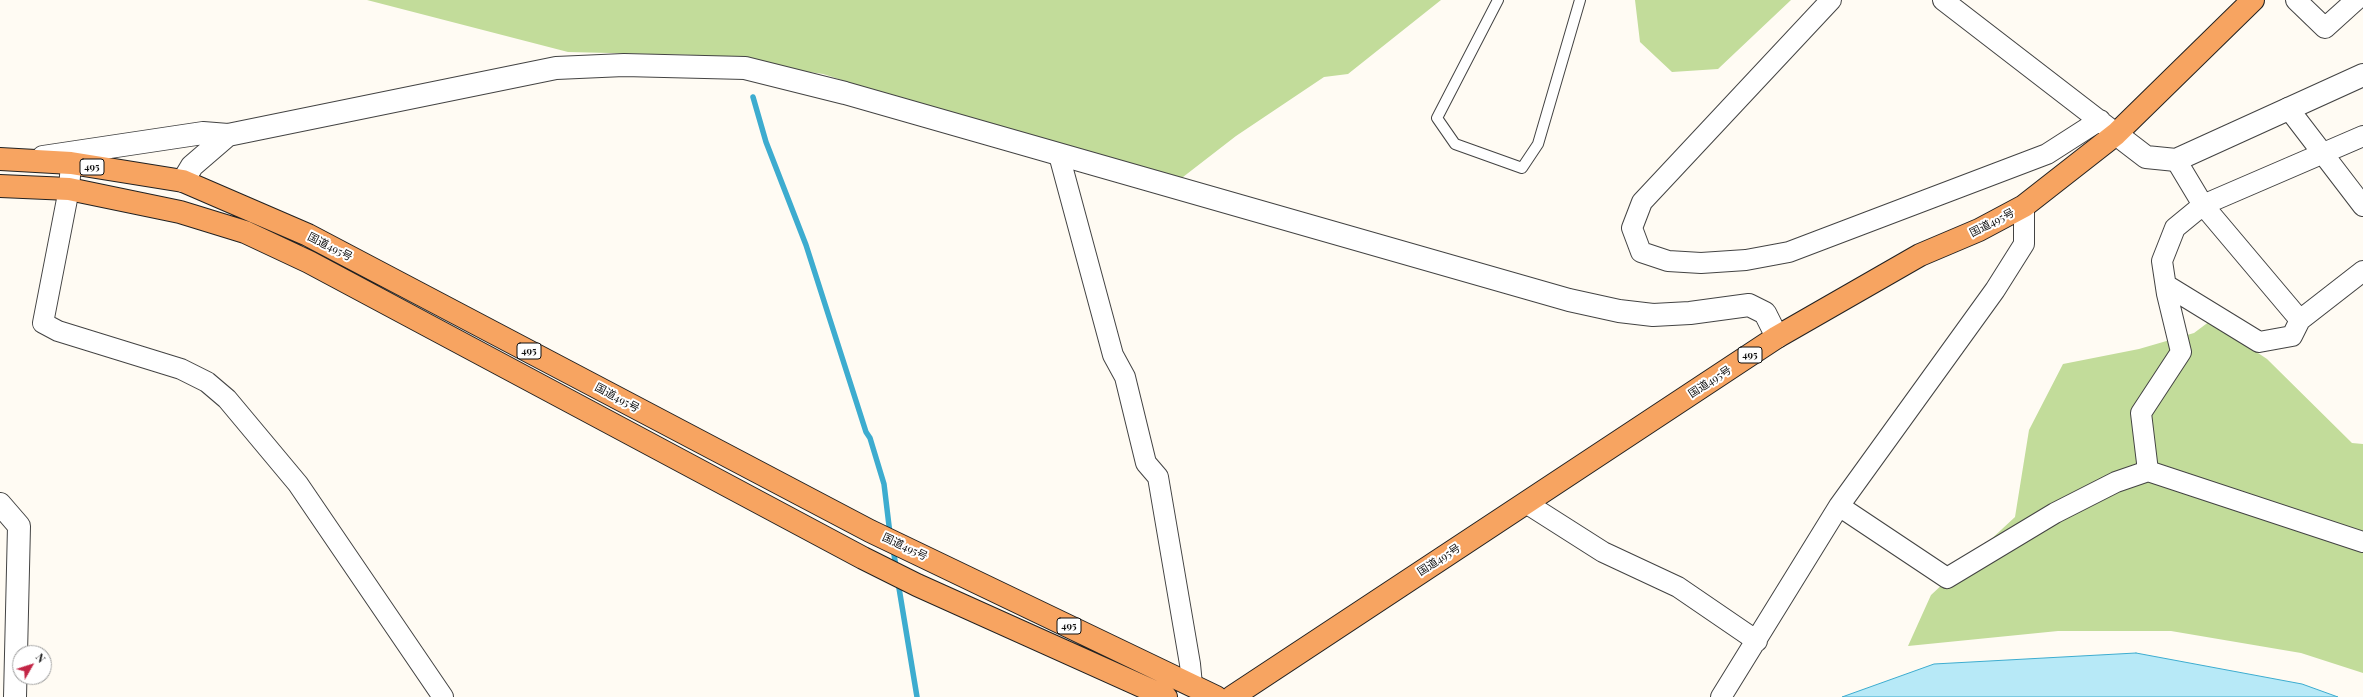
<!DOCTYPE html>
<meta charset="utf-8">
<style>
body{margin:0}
#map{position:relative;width:2363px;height:697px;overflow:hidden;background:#fffbf3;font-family:"Playfair Display",serif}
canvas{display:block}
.north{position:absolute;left:12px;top:645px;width:40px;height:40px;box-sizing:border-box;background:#fff;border:1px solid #9f9f9f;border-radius:50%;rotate:51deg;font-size:11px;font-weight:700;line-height:16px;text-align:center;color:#101010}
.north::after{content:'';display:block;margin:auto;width:14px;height:18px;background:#c32545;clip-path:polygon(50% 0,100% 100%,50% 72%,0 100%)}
</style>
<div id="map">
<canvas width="2363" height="697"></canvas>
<div class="north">N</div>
</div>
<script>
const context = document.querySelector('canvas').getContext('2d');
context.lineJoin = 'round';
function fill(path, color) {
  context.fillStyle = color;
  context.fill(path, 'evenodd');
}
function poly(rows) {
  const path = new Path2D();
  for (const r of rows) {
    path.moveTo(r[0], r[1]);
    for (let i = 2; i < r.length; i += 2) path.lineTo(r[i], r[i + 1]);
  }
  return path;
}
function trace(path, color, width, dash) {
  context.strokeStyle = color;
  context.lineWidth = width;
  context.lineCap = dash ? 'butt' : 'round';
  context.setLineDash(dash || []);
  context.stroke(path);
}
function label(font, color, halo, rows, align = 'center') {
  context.font = font + ' "Playfair Display","Noto Sans JP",serif';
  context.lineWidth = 4;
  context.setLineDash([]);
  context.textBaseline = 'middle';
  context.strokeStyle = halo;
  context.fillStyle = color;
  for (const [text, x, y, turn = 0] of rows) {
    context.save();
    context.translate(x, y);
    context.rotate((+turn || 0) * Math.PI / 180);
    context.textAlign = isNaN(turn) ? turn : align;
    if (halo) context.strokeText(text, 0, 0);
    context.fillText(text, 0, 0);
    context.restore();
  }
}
fill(poly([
 [367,0,1441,0,1348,74,1324,77,1236,136,1183,177,1160,182,823,74,694,55,568,52],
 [1635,0,1791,0,1718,69,1672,72,1640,42],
 [2210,321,2267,359,2352,443,2363,444,2363,673,2301,653,2171,631,2058,631,1908,646,1931,595,2015,517,2029,430,2063,364,2139,349,2194,333]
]), '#c2dc9a');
const water = poly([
 [2136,653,2302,684,2338,697,1842,697,1934,664,2136,653]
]);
fill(water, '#b7e9f7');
trace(water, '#3daccf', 1);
trace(poly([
 [753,97,766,142,806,245,866,432,870,438,884,484,890,534],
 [893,548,896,567],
 [898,582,917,697]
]), '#3daccf', 5.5);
const service = poly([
 [1498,0,1437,118,1455,144,1522,168,1538,144,1580,0]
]);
const minor = poly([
 [1831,0,1642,202,1632,228,1641,252,1668,261,1701,263,1746,260,1789,252,2047,154,2100,120],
 [1943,0,2109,128],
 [2296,0,2325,28,2356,0],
 [2288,108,2363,206],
 [1059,155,1113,355,1125,377,1146,463,1158,477,1190,664,1192,685],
 [2176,160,2203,205,2300,320],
 [71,163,69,189,43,323,58,331,181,369,207,382,227,399,298,484,443,697],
 [2166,285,2259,342,2292,336,2300,320,2363,271],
 [2148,471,2141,413,2181,352,2167,294,2162,261,2175,228,2203,205,2363,136],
 [1526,503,1603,552,1678,587,1757,641],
 [1839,506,1947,578,2055,513,2116,482,2148,471,2363,542],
 [1721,697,1839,506,1995,290,2024,244,2024,206]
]);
const tertiary = poly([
 [2116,134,2146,157,2176,160,2363,75],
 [43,157,203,133,228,135],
 [183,181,192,166,228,135,556,68,624,65,745,68,845,93,1569,300,1619,311,1653,315,1690,313,1749,305,1765,313,1777,337],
 [0,504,19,526,15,697]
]);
const trunk = poly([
 [0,159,71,163,183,181,308,235,870,531,1216,697],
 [0,186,69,189,180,212,245,232,309,262,863,558,917,585,1166,697],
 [1232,697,1777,337,1920,255,1979,230,2024,206,2116,134,2253,0]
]);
trace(service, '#434343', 12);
trace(minor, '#434343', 22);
trace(tertiary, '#434343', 24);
trace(trunk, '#212121', 24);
trace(service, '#fff', 10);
trace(minor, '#fff', 20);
trace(tertiary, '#fff', 22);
trace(trunk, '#f7a461', 22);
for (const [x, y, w] of [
 [92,167,24],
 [529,351,24],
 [1750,355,24],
 [1069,626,24]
]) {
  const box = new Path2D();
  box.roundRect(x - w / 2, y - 8, w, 16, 3);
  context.fillStyle = '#fff';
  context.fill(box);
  trace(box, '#101010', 1);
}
label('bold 10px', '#101010', null, [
 ["495",92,167],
 ["495",529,351],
 ["495",1750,355],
 ["495",1069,626]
]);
label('11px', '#101010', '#fff', [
 ["国道495号",1992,223,-27],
 ["国道495号",330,247,27],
 ["国道495号",1710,382,-33],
 ["国道495号",617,398,28],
 ["国道495号",905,547,25],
 ["国道495号",1439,560,-33]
]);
</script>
